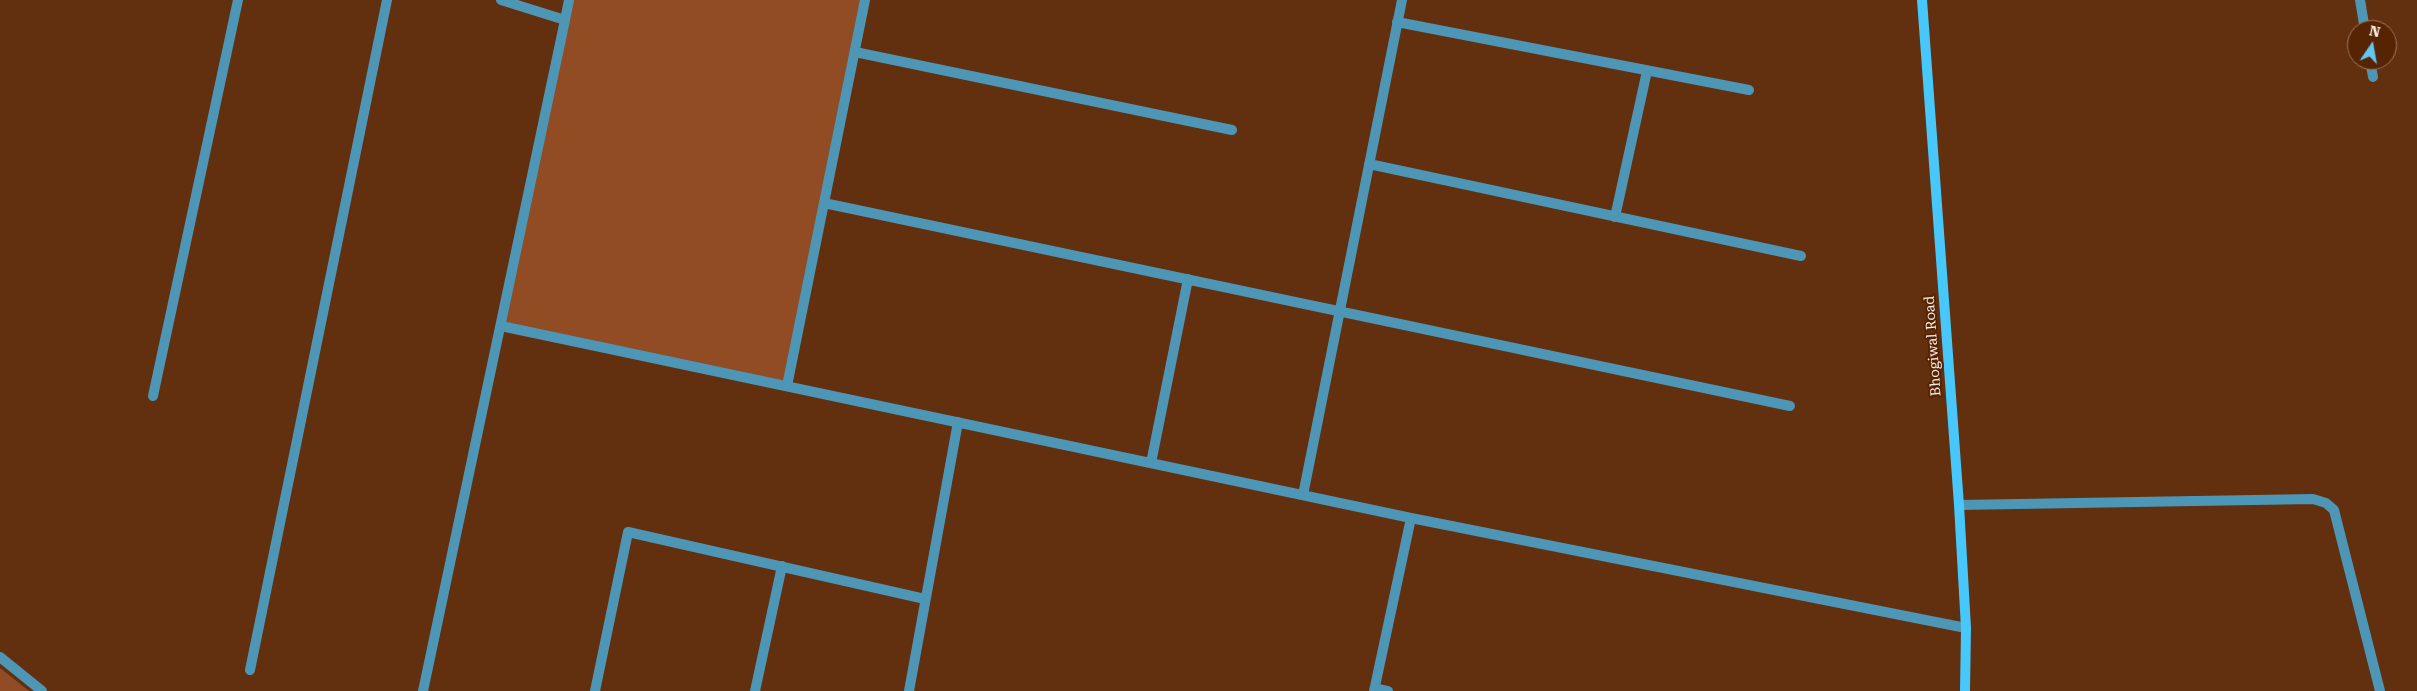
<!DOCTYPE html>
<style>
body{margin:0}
#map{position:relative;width:2417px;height:691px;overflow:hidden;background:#622f0f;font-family:"Roboto Serif",serif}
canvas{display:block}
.north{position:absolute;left:2347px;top:20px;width:50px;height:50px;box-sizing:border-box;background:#562402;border:1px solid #98755e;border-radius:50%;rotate:12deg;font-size:14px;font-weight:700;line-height:20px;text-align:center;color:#fbeee7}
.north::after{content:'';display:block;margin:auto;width:18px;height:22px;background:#65c5ee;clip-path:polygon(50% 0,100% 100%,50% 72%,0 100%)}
</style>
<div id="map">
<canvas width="2417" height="691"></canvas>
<div class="north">N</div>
</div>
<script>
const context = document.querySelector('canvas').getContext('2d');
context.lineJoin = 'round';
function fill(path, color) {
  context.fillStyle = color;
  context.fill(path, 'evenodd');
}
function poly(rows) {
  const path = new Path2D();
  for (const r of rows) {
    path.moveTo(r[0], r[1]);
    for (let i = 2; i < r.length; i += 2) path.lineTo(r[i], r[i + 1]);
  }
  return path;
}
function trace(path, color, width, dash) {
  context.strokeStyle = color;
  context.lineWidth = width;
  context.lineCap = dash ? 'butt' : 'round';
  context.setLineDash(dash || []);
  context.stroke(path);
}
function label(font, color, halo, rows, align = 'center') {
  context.font = font + ' "Roboto Serif",serif';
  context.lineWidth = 4;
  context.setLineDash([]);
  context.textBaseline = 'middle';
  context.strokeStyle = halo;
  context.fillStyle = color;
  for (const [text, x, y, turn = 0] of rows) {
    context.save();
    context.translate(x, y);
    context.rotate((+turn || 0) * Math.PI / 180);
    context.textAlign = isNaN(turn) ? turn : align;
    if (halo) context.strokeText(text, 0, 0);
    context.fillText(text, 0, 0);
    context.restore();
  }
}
fill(poly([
 [569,0,865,0,787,386,501,326],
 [0,668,29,691,0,691]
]), '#914c24');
trace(poly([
 [2360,0,2365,30],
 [2370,60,2373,77],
 [1615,217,1647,71]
]), '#4e96b6', 10);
trace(poly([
 [565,20,569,0],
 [1397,22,1749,90],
 [855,52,1232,130],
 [1369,164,1801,256],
 [824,203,1790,406],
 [501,326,1411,518,1966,628],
 [787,386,865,0],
 [153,396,238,0],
 [1151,463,1188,279],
 [1303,495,1402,0],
 [1959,505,2313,499,2326,503,2334,510,2380,691],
 [250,670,387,0],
 [1375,688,1388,691],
 [423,691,565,20,501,0],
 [595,691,628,532,925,599],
 [755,691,782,566],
 [909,691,958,422],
 [1374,691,1411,518]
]), '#4e96b6', 10);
trace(poly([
 [0,657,42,691]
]), '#4e96b6', 10);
trace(poly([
 [1922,0,1959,505,1966,628,1965,691]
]), '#47c7fa', 10);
label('14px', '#fbeee7', '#562402', [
 ["Bhogiwal Road",1933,346,-94]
]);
</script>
